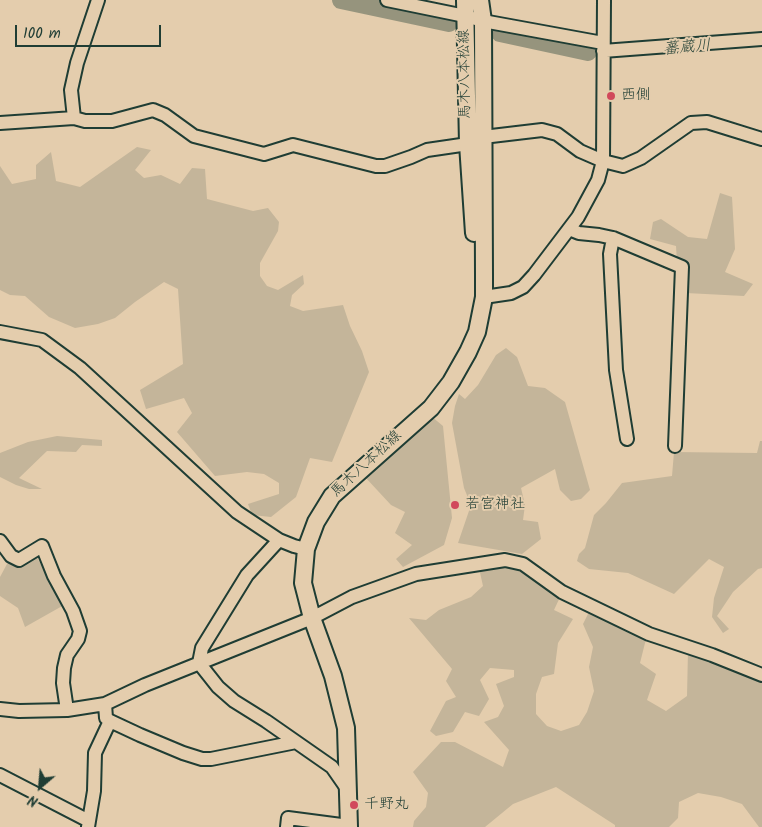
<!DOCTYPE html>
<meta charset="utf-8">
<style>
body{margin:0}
#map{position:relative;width:762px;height:827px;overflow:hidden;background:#e4cdad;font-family:Kalam,sans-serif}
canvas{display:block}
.north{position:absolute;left:15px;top:762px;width:50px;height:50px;-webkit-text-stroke:4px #e4cdad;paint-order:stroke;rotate:207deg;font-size:14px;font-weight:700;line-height:20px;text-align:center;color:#1f3d34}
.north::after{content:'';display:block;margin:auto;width:18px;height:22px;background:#1f3d34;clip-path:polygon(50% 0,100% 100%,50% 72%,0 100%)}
.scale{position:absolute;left:15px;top:25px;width:146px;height:22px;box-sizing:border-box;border:2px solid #1f3d34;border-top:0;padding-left:6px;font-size:15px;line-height:18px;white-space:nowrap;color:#1f3d34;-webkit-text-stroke:4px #e4cdad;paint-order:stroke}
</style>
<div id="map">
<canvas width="762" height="827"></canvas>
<div class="north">N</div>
<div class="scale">100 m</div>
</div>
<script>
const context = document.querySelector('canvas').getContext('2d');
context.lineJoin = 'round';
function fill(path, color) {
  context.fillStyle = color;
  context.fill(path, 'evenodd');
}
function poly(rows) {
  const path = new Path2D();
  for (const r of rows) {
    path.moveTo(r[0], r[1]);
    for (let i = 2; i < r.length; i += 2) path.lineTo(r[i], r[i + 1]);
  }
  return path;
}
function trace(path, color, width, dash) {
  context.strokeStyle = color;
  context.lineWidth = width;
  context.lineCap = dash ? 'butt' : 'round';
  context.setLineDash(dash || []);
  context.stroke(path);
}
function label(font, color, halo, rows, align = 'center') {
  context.font = font + ' Kalam,"Klee One",sans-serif';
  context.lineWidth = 4;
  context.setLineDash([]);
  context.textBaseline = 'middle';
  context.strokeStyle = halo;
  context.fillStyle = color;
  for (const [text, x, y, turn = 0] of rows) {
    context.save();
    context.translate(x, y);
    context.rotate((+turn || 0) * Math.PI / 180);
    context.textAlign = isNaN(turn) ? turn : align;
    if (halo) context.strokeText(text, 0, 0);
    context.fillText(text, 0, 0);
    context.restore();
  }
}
fill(poly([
 [137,147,151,150,135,170,144,178,161,175,180,184,192,168,205,169,207,199,253,211,268,208,279,222,278,231,260,263,260,276,267,286,278,290,303,275,304,284,292,295,290,306,303,311,343,305,350,326,362,351,369,372,332,462,310,458,296,497,271,517,252,515,248,504,279,494,279,483,264,474,247,472,215,476,177,432,192,413,184,398,146,409,140,390,183,364,178,289,164,282,135,302,115,318,98,324,75,328,49,317,25,296,10,295,0,290,0,166,12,184,36,179,36,165,51,152,56,181,80,187],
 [720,193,732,197,735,249,725,272,753,284,744,296,686,293,677,262,676,246,650,239,653,222,661,219,688,237,707,239],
 [506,348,517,357,528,386,545,388,565,402,590,490,581,499,571,501,560,490,555,469,521,488,525,505,523,520,538,522,541,539,522,554,458,543,471,505,464,488,452,423,455,406,459,394,465,399,478,385,496,355],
 [431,416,443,426,452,518,444,545,403,567,396,559,412,545,395,533,405,512,391,505,365,477],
 [57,436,102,440,102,446,82,445,76,452,47,451,19,478,42,489,29,489,16,485,0,477,0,453,28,442],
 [760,441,762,441,762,568,758,569,733,592,717,616,729,629,723,633,712,617,714,598,724,567,709,559,674,594,628,573,589,569,577,561,579,554,585,548,594,515,606,503,622,483,672,476,674,452,757,453],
 [35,554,64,605,25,627,18,608,0,596,0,577,7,564],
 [504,563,522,569,561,595,554,610,573,619,558,643,554,674,542,677,536,694,536,714,547,726,561,731,579,725,587,712,594,691,589,667,593,647,583,624,589,612,646,639,640,663,656,674,647,700,666,711,687,696,688,651,762,679,762,827,759,827,742,804,721,797,698,793,679,802,678,818,669,827,615,827,615,825,556,787,513,804,485,827,413,827,414,821,426,807,428,793,413,772,441,742,455,742,503,767,509,750,484,722,498,717,504,706,496,684,514,677,514,670,490,668,480,680,489,699,479,716,465,712,453,732,436,736,430,731,446,701,456,697,446,681,452,669,409,618,426,620,439,610,471,597,483,586,479,568]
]), '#c4b59a');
trace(poly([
 [341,0,449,23],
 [500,33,588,52]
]), '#96947d', 18);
const minor = poly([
 [387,0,465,16,483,21,603,43],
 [603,51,762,39],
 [74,118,71,90,77,63,98,0],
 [0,123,74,118,85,121,112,121,153,110,165,115,194,136,264,154,293,145,376,166,385,166,411,157,427,150,468,144],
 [483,137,542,130,557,134,580,151,603,161,623,166,641,158,691,123,707,122,762,139],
 [569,229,579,233,599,235,613,238,682,267,675,446],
 [613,238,610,254,616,370,627,439],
 [484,297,511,293,523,287,534,275,578,217,598,180,603,161,604,0],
 [0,332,42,340,80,368,237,512,279,540,294,546,306,549],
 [279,540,247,575,202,648,199,663,218,687,234,701,266,721,332,767,348,790],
 [0,541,11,556,19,560,42,546,54,576,73,611,80,631,78,639,67,655,64,668,63,683,67,710],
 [105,704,106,718,110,721,140,735,183,753,202,759,211,759,296,742],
 [0,709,19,711,67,710,105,704,145,685,312,618,352,597,416,574,505,560,523,564,562,592,649,634,712,655,762,675],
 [0,775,89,821],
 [88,827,94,791,95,753,110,721],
 [287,827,288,818,349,826]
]);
const major = poly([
 [465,0,468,144,474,233],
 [349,827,346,728,333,676,312,618,303,583,306,549,316,522,332,496,431,408,451,382,468,352,477,332,484,297,484,275,483,21,480,0]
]);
trace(minor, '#1f3d34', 16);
trace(major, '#1f3d34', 20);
trace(minor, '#e4cdad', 12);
trace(major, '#e4cdad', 16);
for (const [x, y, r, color] of [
 [611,96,5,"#d1495b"],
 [455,505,5,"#d1495b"],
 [354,805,5,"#d1495b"]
]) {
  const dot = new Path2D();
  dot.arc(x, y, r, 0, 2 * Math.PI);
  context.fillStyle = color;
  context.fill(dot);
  trace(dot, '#e4cdad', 2);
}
label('15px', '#1f3d34', '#e4cdad', [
 ["馬木八本松線",466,74,-91],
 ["馬木八本松線",367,465,-43]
]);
label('15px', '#1f3d34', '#e4cdad', [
 ["西側",621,96],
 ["若宮神社",465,505],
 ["千野丸",364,805]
], 'left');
label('italic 16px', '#2b463b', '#e4cdad', [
 ["蕃蔵川",687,49,-5]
]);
</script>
